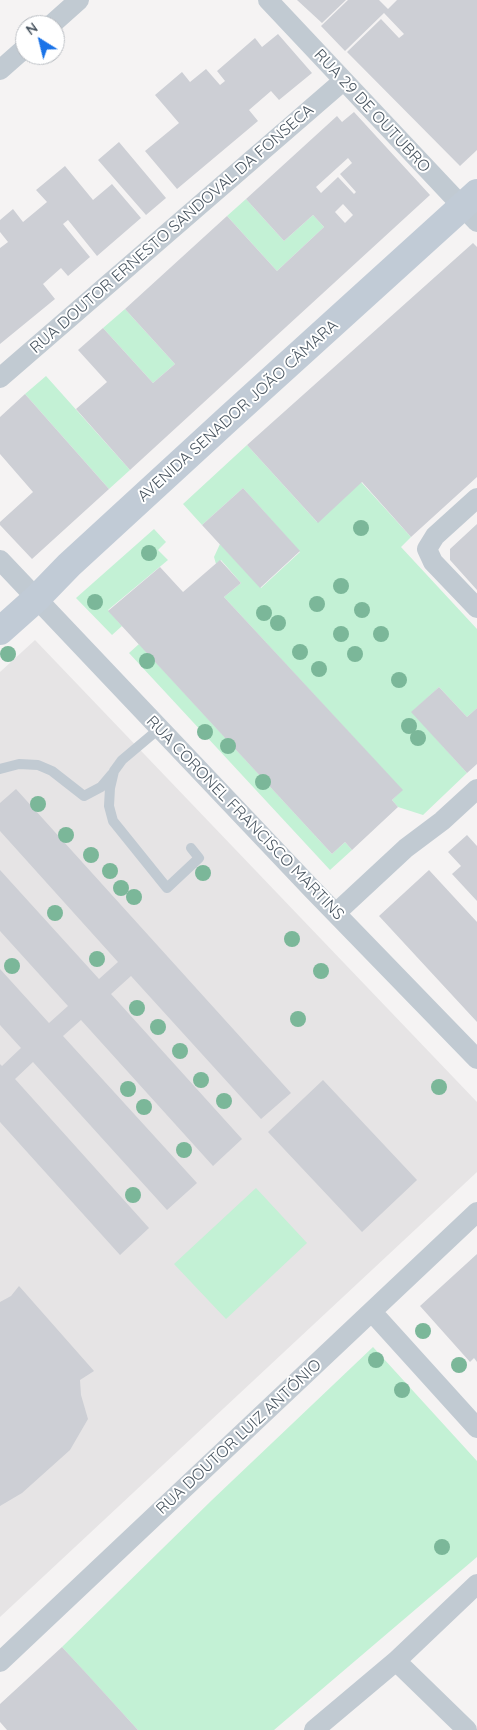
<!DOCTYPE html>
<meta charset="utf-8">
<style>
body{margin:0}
#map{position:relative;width:477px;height:1730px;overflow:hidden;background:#f5f3f3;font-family:Quicksand,sans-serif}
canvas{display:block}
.north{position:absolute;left:15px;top:15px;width:50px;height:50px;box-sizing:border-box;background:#fff;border:1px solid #b7bbc0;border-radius:50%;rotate:324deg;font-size:14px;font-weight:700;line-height:20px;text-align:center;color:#4a5661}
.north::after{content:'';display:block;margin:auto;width:18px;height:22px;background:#1a73e8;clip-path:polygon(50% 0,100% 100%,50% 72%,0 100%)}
</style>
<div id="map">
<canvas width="477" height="1730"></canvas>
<div class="north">N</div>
</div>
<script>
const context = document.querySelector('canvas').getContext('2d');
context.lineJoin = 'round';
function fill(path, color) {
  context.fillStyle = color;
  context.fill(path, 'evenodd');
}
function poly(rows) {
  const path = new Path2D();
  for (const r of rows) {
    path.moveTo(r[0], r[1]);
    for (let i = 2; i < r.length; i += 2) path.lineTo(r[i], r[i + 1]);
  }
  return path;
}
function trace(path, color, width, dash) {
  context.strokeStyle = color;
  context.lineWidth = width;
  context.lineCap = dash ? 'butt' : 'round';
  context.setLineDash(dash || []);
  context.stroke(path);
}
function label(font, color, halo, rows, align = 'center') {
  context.font = font + ' Quicksand,sans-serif';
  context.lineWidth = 4;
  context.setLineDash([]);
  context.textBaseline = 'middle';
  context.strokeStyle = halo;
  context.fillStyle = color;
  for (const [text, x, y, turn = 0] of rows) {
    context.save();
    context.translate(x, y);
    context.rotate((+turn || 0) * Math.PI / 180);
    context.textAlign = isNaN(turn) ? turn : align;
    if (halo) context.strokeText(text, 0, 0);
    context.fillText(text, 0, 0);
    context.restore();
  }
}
fill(poly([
 [35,640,477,1102,477,1172,0,1617,0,672]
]), '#e6e4e5');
fill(poly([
 [246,199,284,241,313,215,324,227,277,271,227,216],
 [125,309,175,364,153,383,103,328],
 [46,376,130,470,109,489,25,394],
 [247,445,317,522,361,482,411,537,401,547,477,629,477,708,467,717,439,687,412,712,467,773,423,815,398,807,392,800,402,790,224,597,241,583,221,560,216,564,214,557,220,544,261,588,300,552,243,488,202,525,183,504],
 [154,529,166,542,158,550,168,560,108,610,122,626,112,635,76,598],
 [139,644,332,854,345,842,352,850,330,870,129,653],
 [256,1188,307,1243,226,1319,174,1264],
 [373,1347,477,1461,477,1557,274,1730,138,1730,62,1647,212,1500]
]), '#c3f1d5');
fill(poly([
 [297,0,346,0,322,23],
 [348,0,379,0,388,9,397,0,477,0,477,150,460,166,347,52,381,19,399,38,404,34,384,13,345,51,321,26],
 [278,34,312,73,279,100,271,91,249,110,258,121,177,189,145,151,179,123,155,95,182,72,190,82,206,69,220,85,225,81,217,71,255,38,262,47],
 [354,112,430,195,130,470,76,409,107,382,78,350,103,328,153,383,175,364,125,309,227,216,277,271,324,227,313,215,284,241,246,199,337,116,342,122],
 [348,158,352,163,340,174,356,192,354,194,338,177,321,193,316,187],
 [343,204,353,215,345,223,335,212],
 [119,142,166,198,146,215,98,160],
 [65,166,93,200,112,184,141,218,97,256,68,220,63,224,90,257,68,276,61,268,43,284,55,299,0,344,0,248,8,242,0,232,0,220,13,209,23,222,47,202,36,190],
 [473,243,477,247,477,477,411,537,362,482,318,523,247,445],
 [25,394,109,489,32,559,0,525,0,522,33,492,0,454,0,417],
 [243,488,300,551,260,588,202,525],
 [477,524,477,590,450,560,450,549],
 [220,560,241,583,224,597,403,790,392,800,398,807,352,850,345,842,332,854,108,611,160,567,183,592],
 [439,687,467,717,477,708,477,764,467,773,411,712],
 [16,789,291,1093,261,1119,131,976,111,994,242,1139,213,1166,81,1020,63,1036,197,1183,167,1210,33,1062,15,1079,149,1228,120,1255,0,1122,0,1064,2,1066,21,1048,0,1025,0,969,49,1023,68,1006,0,931,0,870,99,979,118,962,0,831,0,803],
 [467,835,477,846,477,901,452,874,461,866,448,852],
 [429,870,477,922,477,1022,379,916],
 [323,1080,417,1180,362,1232,268,1132],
 [477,1254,477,1362,474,1358,470,1362,420,1306],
 [19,1286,94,1371,80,1380,81,1395,88,1419,70,1450,22,1493,0,1506,0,1302,11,1296],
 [62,1647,87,1674,138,1730,7,1730,0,1722,0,1704]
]), '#cdcfd5');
trace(poly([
 [160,728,122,760,114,771,110,788,109,806,113,821,167,888,199,858,191,848],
 [0,769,19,764,38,765,52,771,84,796,101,787,112,774]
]), '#c1cad2', 10);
trace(poly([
 [268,0,477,222],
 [51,25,79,0],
 [0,70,25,48],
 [0,378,343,81],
 [477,498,435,536,427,549,433,562,477,608],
 [0,560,312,889,477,1059],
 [336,913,406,848,442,821,477,789],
 [372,1312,477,1428],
 [396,1661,467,1730],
 [0,1662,477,1212],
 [314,1730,396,1661,477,1584]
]), '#c1cad2', 20);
trace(poly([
 [0,631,37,598,69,565,229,418,477,193]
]), '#c1cbd6', 28);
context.fillStyle = '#7bb799';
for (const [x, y] of [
 [361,528],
 [149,553],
 [341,586],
 [95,602],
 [317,604],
 [362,610],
 [264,613],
 [278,623],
 [341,634],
 [381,634],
 [300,652],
 [8,654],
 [355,654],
 [147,661],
 [319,669],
 [399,680],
 [409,726],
 [205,732],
 [418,738],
 [228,746],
 [263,782],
 [38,804],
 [66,835],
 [91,855],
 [110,871],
 [203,873],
 [121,888],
 [134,897],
 [55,913],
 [292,939],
 [97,959],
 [12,966],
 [321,971],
 [137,1008],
 [298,1019],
 [158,1027],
 [180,1051],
 [201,1080],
 [439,1087],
 [128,1089],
 [224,1101],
 [144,1107],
 [184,1150],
 [133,1195],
 [423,1331],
 [376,1360],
 [459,1365],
 [402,1390],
 [442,1547]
]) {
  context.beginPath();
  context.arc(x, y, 8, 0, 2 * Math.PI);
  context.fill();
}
label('16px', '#4a5661', '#fff', [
 ["RUA 29 DE OUTUBRO",372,111,47],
 ["RUA DOUTOR ERNESTO SANDOVAL DA FONSECA",172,229,-41],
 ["AVENIDA SENADOR JOÃO CÂMARA",238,411,-42],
 ["RUA CORONEL FRANCISCO MARTINS",245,818,46],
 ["RUA DOUTOR LUIZ ANTÓNIO",239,1437,-43]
]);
</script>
